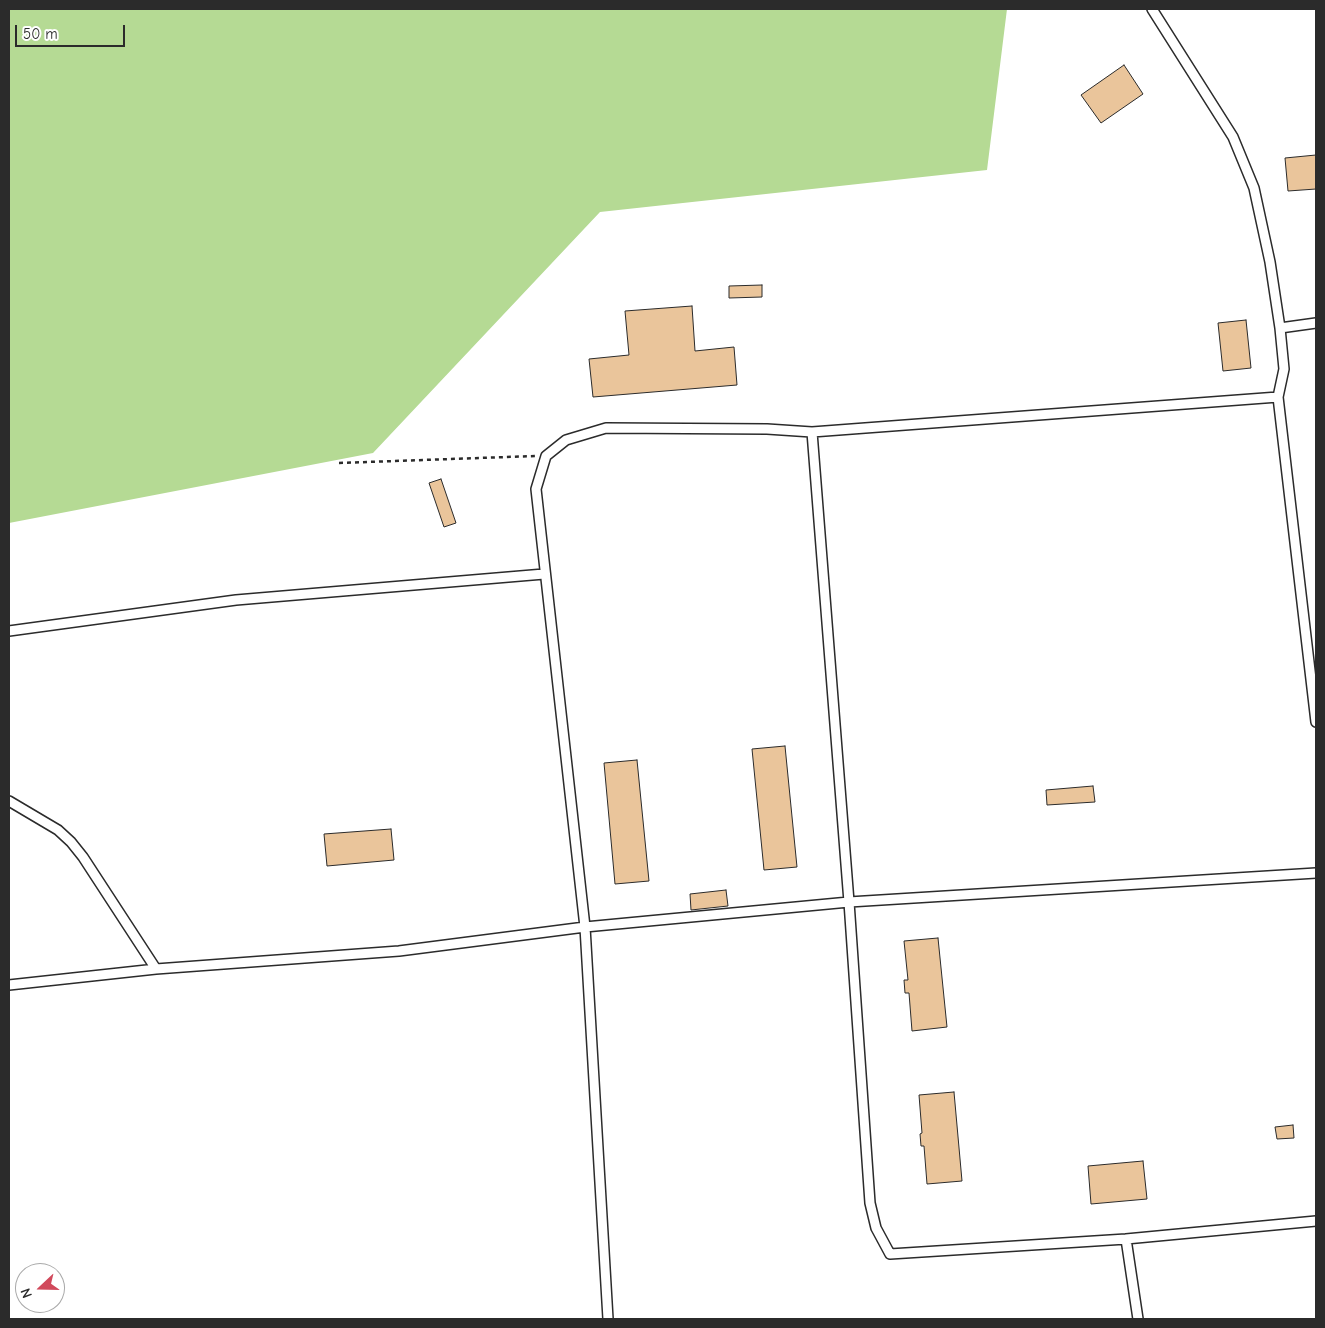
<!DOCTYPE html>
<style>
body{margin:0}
#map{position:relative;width:1325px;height:1328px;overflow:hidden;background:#fff;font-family:"Comic Neue",sans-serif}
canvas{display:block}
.frame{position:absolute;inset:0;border:10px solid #2b2b2b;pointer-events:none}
.north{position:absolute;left:15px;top:1263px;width:50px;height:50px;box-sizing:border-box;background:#fff;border:1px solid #aaa;border-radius:50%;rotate:249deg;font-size:14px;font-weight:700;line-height:20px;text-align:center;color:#2b2b2b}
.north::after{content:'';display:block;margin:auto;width:18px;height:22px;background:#d1495b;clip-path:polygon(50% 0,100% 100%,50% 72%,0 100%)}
.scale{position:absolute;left:15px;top:25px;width:110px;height:22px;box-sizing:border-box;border:2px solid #2b2b2b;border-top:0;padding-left:6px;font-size:15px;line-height:18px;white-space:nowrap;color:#2b2b2b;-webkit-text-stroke:4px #fff;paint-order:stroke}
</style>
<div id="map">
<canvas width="1325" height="1328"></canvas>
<div class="frame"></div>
<div class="north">N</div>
<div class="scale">50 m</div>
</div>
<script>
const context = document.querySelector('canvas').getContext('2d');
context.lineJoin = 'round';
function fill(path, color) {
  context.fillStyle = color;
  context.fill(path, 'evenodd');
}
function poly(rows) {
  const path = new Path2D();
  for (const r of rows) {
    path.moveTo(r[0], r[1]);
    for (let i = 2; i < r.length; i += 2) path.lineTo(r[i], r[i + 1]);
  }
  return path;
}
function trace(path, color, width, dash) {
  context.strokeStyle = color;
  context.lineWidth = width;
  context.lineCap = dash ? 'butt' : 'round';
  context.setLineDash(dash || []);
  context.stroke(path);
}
fill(poly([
 [9,9,1007,9,987,170,600,212,373,453,9,523]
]), '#b5da94');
const building = poly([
 [1124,65,1143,94,1101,123,1081,95,1124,65],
 [1316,155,1316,189,1288,191,1285,158,1316,155],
 [762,285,762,297,729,298,729,286,762,285],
 [692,306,695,351,734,347,737,385,593,397,589,359,629,355,625,311,692,306],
 [1246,320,1251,368,1223,371,1218,323,1246,320],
 [441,479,456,523,444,527,429,483,441,479],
 [785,746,797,867,764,870,752,749,785,746],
 [637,760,649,881,615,884,604,763,637,760],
 [1093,786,1095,802,1047,805,1046,790,1093,786],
 [391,829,394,860,327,866,324,834,391,829],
 [726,890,728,906,691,910,690,894,726,890],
 [938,938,947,1027,912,1031,909,993,905,993,904,980,908,980,904,941,938,938],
 [954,1092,962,1181,927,1184,924,1146,921,1146,920,1134,922,1133,919,1095,954,1092],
 [1293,1125,1294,1138,1277,1139,1275,1127,1293,1125],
 [1143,1161,1147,1199,1091,1204,1088,1166,1143,1161]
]);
fill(building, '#eac59b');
trace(building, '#2b2b2b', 1);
const lane = poly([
 [1152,9,1233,137,1254,188,1270,262,1280,328,1284,369,1278,397,1316,722],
 [1280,328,1316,323],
 [9,631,236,600,544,574],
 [9,801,58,830,71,842,83,857,156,969],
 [9,985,156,969,399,951,585,927,849,902,1316,873],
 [1126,1239,1316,1221],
 [608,1319,585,927,536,489,546,456,566,440,606,428,767,429,812,432],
 [1138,1319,1126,1239,890,1254,876,1228,870,1203,849,902,812,432,1278,397]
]);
trace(lane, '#2b2b2b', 12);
trace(poly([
 [339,463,535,456]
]), '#2b2b2b', 2.5, [4, 4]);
trace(lane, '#fff', 9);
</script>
